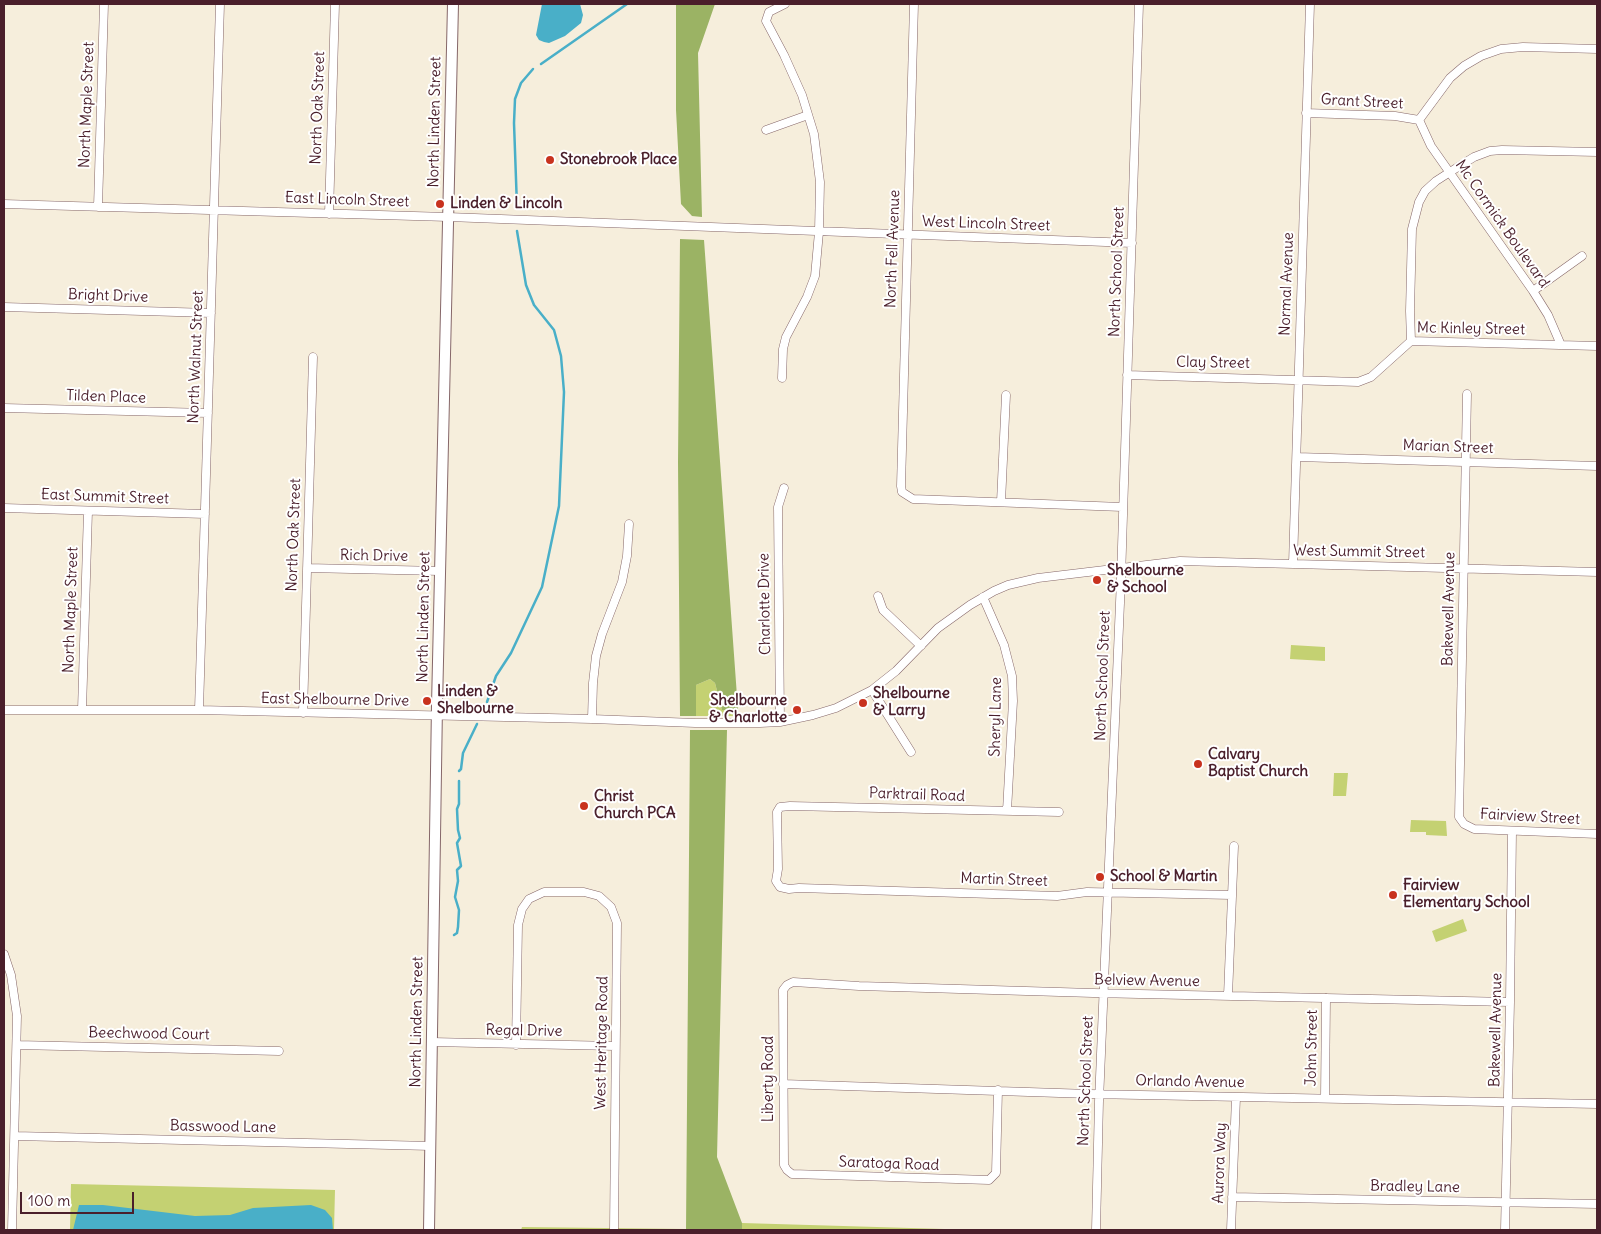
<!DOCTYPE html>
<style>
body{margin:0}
#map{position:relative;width:1601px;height:1234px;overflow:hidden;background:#f6eedc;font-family:Delius,sans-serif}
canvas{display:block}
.frame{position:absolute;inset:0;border:5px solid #4a1f2b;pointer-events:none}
.scale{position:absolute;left:20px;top:1192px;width:114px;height:22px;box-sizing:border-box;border:2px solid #4a1f2b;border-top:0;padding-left:6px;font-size:15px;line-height:18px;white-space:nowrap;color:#4a1f2b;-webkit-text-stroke:4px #fff;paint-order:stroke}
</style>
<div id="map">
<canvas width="1601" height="1234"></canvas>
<div class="frame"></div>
<div class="scale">100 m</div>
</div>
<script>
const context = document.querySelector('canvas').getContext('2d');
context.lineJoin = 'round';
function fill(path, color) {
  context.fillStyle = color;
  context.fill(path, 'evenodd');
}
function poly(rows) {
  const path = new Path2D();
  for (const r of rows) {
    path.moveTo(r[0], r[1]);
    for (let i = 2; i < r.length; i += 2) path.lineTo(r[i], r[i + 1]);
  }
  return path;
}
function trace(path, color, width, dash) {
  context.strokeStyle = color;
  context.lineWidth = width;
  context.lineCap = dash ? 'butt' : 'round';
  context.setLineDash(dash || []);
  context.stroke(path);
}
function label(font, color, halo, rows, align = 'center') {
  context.font = font + ' Delius,sans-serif';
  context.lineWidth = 4;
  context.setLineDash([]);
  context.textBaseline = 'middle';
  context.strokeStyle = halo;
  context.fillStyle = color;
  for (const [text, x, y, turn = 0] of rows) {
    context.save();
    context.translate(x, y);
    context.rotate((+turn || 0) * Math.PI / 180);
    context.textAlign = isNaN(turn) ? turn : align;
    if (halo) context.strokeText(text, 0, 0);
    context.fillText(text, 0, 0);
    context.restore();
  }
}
fill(poly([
 [1291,645,1325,647,1325,661,1290,659],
 [710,679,715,683,722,710,738,710,737,716,696,716,696,685],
 [1334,773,1348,773,1346,796,1333,796],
 [1411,820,1446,821,1447,836,1426,835,1426,832,1410,832],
 [1463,919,1467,931,1436,942,1432,931],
 [71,1184,335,1190,334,1230,70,1230],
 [742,1223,978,1230,742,1230],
 [522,1227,686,1229,686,1230,521,1230]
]), '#c4d172');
fill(poly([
 [676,4,715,4,698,53,702,217,692,216,681,204,676,110],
 [680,239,704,240,738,710,722,710,715,683,710,679,696,685,696,716,680,716,678,462],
 [690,730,727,730,717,1157,742,1223,742,1230,686,1230]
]), '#9bb364');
fill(poly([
 [542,4,580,4,583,15,581,23,565,36,549,43,544,42,539,40,536,35],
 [79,1205,103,1205,195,1216,230,1215,253,1208,311,1205,325,1210,332,1218,333,1230,73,1230]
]), '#49afc8');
trace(poly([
 [541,64,627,4],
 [517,207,514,123,515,99,521,83,533,69],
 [487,702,496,676,511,653,542,587,559,506,564,392,561,356,554,330,534,305,526,285,517,231],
 [459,771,461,769,463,753,477,724],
 [454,935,457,933,458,927,459,910,455,897,458,881,457,870,461,866,457,843,460,838,458,830,457,809,459,804,459,781]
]), '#49afc8', 2.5);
const minor = poly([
 [914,4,901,486,902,492,913,499,1122,507],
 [1306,113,1395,116,1419,120,1450,78,1464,66,1481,56,1501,49,1523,47,1597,49],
 [1419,120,1431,146,1533,291,1548,315,1561,345],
 [766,130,808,115],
 [4,204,448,217,1132,243],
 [98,207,104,4],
 [329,214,335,4],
 [1533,291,1582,256],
 [4,307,211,313],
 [1411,341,1410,311,1412,229,1419,202,1425,191,1436,181,1450,172,1474,157,1490,151,1502,150,1597,152],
 [1127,375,1358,382,1371,377,1411,341,1597,346],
 [782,378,783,349,786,337,807,297,815,276,819,232,820,182,814,134,802,95,784,55,766,21,769,12,785,4],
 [1467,394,1459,817,1464,824,1474,829,1597,834],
 [4,408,208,413],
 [1297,457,1597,466],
 [1001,502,1006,395],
 [4,508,205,514],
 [1293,564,1310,4],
 [307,568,440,571],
 [878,596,883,610,921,646],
 [983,597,1004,645,1012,676,1013,701,1007,811],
 [872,690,911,752],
 [4,710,199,710,592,719,695,723,760,723,780,722,813,715,836,708,872,690,896,671,938,628,970,605,994,591,1008,585,1038,578,1180,561,1597,572],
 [82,710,88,511],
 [199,710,220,4],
 [303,713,313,357],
 [592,719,593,683,596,656,602,634,622,582,627,556,629,524],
 [780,722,778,507,784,488],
 [1059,812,790,806,780,807,777,812,778,869,776,881,780,887,789,889,799,888,1057,896,1087,892,1232,895],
 [4,954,11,975,17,1016,12,1230],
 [1228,996,1234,846],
 [432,1042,615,1046],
 [17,1045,279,1051],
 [516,1045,518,925,522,909,529,899,544,892,584,892,599,896,611,907,617,923,614,1230],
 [783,1084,1090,1094,1597,1104],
 [998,1090,996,1173,989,1180,792,1174,787,1170,784,1165,783,990,787,985,793,982,859,986,1093,993,1510,1002],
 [1325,1098,1326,998],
 [15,1136,431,1146],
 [1232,1197,1597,1204],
 [1096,1230,1099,1101,1121,579,1139,4],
 [1231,1230,1236,1097],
 [1505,1230,1510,1002,1512,831]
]);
const major = poly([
 [429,1230,437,705,453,4]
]);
trace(minor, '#866769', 9);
trace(major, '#866769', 12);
trace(minor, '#fff', 8);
trace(major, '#fff', 10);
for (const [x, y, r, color] of [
 [550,160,5,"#c8321e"],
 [440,204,5,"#c8321e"],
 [1097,580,5,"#c8321e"],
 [427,701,5,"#c8321e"],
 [863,703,5,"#c8321e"],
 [797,710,5,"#c8321e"],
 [1198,764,5,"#c8321e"],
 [584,806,5,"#c8321e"],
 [1100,877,5,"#c8321e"],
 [1393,895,5,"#c8321e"]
]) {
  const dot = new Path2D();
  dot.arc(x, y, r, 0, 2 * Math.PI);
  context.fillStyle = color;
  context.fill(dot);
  trace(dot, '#fff', 2);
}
label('15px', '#4a1f2b', '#fff', [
 ["Grant Street",1362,102,3],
 ["North Maple Street",87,105,-88],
 ["North Oak Street",318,108,-88],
 ["North Linden Street",435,122,-89],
 ["East Lincoln Street",347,200,2],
 ["West Lincoln Street",986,224,2],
 ["Mc Cormick Boulevard",1502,224,55],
 ["North Fell Avenue",893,249,-88],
 ["North School Street",1117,272,-88],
 ["Normal Avenue",1287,284,-88],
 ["Bright Drive",108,296,2],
 ["Mc Kinley Street",1471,329,1],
 ["North Walnut Street",196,357,-88],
 ["Clay Street",1213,363,1],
 ["Tilden Place",106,397,2],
 ["Marian Street",1448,447,2],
 ["East Summit Street",105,497,2],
 ["North Oak Street",294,535,-88],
 ["West Summit Street",1359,552,1],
 ["Rich Drive",374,556,1],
 ["Charlotte Drive",765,604,-91],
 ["Bakewell Avenue",1449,609,-89],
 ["North Maple Street",71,610,-88],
 ["North Linden Street",424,617,-89],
 ["North School Street",1103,676,-88],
 ["East Shelbourne Drive",335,700,1],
 ["Sheryl Lane",996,717,-89],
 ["Parktrail Road",917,795,2],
 ["Fairview Street",1530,817,3],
 ["Martin Street",1004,880,2],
 ["Belview Avenue",1147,981,1],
 ["North Linden Street",417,1022,-89],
 ["Bakewell Avenue",1496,1030,-89],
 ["Regal Drive",524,1031,1],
 ["Beechwood Court",149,1034,1],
 ["West Heritage Road",602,1043,-89],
 ["John Street",1312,1048,-89],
 ["Liberty Road",769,1079,-90],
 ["North School Street",1086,1081,-88],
 ["Orlando Avenue",1190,1082,1],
 ["Basswood Lane",223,1127,1],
 ["Aurora Way",1220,1163,-88],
 ["Saratoga Road",889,1164,2],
 ["Bradley Lane",1415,1187,1]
]);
label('bold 15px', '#4a1f2b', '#fff', [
 ["Stonebrook Place",560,160],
 ["Linden & Lincoln",450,204],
 ["Shelbourne",1107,571],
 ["& School",1107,588],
 ["Linden &",437,692],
 ["Shelbourne",437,709],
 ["Shelbourne",873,694],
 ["& Larry",873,711],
 ["Shelbourne",787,701,"right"],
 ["& Charlotte",787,718,"right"],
 ["Calvary",1208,755],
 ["Baptist Church",1208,772],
 ["Christ",594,797],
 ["Church PCA",594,814],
 ["School & Martin",1110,877],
 ["Fairview",1403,886],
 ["Elementary School",1403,903]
], 'left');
</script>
